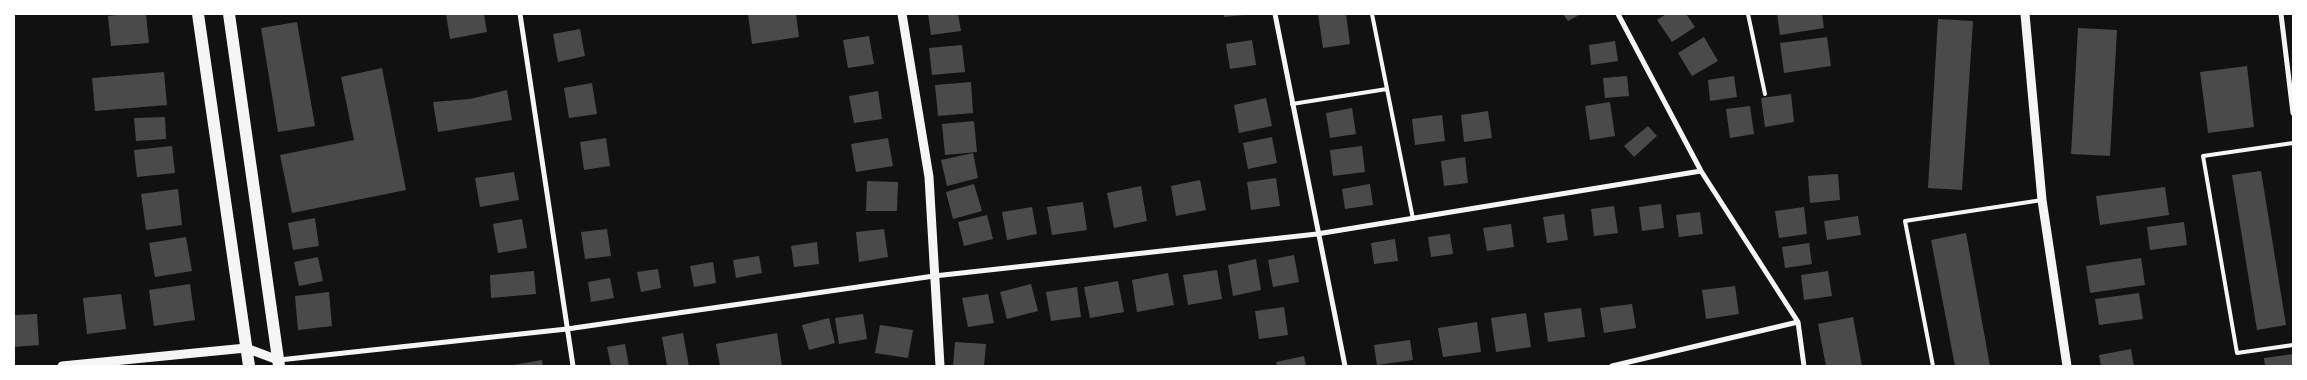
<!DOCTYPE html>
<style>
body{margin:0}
#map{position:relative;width:2307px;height:380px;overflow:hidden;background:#111;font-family:"Fira Sans Condensed",sans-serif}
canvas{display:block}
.frame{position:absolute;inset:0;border:15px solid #fff;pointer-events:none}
</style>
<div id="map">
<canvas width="2307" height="380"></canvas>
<div class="frame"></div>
</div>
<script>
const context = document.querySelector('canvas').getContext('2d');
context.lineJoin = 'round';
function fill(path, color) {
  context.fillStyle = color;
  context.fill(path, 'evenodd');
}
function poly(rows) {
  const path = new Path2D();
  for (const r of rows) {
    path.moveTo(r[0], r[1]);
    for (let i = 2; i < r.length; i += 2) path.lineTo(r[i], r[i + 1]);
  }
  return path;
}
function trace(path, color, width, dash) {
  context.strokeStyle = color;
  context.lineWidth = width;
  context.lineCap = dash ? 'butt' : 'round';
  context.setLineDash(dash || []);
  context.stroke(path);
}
fill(poly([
 [125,14,146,14,149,43,111,46,108,16],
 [446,14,484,14,487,32,450,39],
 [748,14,796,14,799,37,752,44],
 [928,14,958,14,961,31,931,35],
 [1224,14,1244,14,1244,15,1224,17],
 [1318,14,1346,14,1350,44,1323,48],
 [1563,14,1581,14,1568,21],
 [1666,14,1686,14,1695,27,1672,42,1657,20],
 [1777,14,1822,14,1824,28,1780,35],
 [1938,19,1973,21,1962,190,1928,188],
 [297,22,315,126,278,132,261,28],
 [2078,28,2117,30,2110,156,2071,154],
 [580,29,585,56,558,62,553,34],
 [869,36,874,64,848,68,843,40],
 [1704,37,1718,61,1692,76,1678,53],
 [1827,37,1831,66,1784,73,1780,43],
 [1252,40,1256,65,1230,69,1226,44],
 [1615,41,1618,61,1591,65,1589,45],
 [962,45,965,72,932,75,929,48],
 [2247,66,2254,127,2208,133,2200,72],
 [382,68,406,190,292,213,280,155,354,140,341,77],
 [164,72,167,105,95,111,92,78],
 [1627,76,1629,96,1605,98,1603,78],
 [1734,76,1737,97,1710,101,1708,80],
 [971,82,973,113,938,116,935,85],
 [592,83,597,114,569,118,564,88],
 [507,90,512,120,438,132,433,102,470,99],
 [878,91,882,119,854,123,849,96],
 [1791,94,1794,122,1765,127,1761,98],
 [1266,98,1272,126,1239,133,1234,105],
 [1610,102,1615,136,1590,140,1585,106],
 [1750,106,1754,134,1730,138,1726,109],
 [1352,108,1356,134,1330,138,1326,113],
 [1488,111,1492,138,1464,142,1461,115],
 [1442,115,1445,141,1415,145,1412,119],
 [165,117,166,139,136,141,134,118],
 [974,121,977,152,945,155,942,124],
 [1648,126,1657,136,1634,157,1624,146],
 [1272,137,1277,163,1248,169,1243,143],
 [606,138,610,166,584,170,580,142],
 [888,138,893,166,856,172,851,144],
 [172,146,175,173,137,177,134,150],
 [1362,146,1365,172,1333,176,1330,150],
 [973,153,978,178,947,186,941,160],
 [1465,157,1468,183,1444,186,1441,161],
 [2261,171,2286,325,2257,330,2232,175],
 [514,172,519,200,480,207,475,178],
 [1838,174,1840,200,1810,203,1808,176],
 [1276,178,1280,206,1251,210,1247,182],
 [1200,180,1206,210,1176,216,1171,186],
 [867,181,898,182,897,211,866,211],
 [974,184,982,211,953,219,946,192],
 [1370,184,1373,205,1345,209,1342,189],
 [1141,186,1147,221,1114,228,1107,193],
 [2165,187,2169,215,2100,225,2096,196],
 [178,189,182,225,146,230,141,194],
 [1083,202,1087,230,1052,235,1047,207],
 [1661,204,1664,228,1642,231,1639,207],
 [1614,206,1618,233,1594,236,1591,209],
 [1032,207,1037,234,1007,240,1002,212],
 [1804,207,1807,234,1779,238,1775,211],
 [1700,212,1703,234,1679,237,1676,215],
 [1564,214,1568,240,1547,243,1543,217],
 [987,215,993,239,964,246,958,222],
 [1858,216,1861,235,1827,240,1824,221],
 [315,218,319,246,293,250,288,223],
 [522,219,527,248,498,253,493,224],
 [2184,222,2187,245,2150,250,2147,227],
 [1511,224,1514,247,1487,251,1483,228],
 [607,229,611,256,585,259,581,232],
 [884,229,888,257,859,262,856,232],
 [1966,233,1990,366,1955,366,1931,240],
 [1450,234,1453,254,1431,257,1428,237],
 [186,237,192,271,155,277,149,243],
 [1395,239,1398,261,1374,264,1371,243],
 [817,242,819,264,794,267,791,246],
 [1809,243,1812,264,1785,268,1782,247],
 [1294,255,1299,282,1273,287,1268,260],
 [759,256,762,273,736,278,733,260],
 [318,257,323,281,299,286,294,262],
 [2141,258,2145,285,2090,293,2086,266],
 [1256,259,1261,290,1233,296,1228,265],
 [713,262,716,283,694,287,690,266],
 [658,269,661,288,641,292,637,272],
 [1217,270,1222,299,1188,305,1183,275],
 [534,271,536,294,491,298,490,275],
 [1828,271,1832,296,1804,300,1801,275],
 [1168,273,1174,305,1137,312,1132,280],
 [610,278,614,298,591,302,588,282],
 [1118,281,1124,312,1090,318,1084,287],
 [190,284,195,320,154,326,149,290],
 [1031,284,1038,311,1007,319,1000,292],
 [1735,286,1739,314,1706,319,1702,290],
 [1077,287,1081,317,1051,321,1046,292],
 [329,292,332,326,298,330,295,296],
 [2139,293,2143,319,2099,325,2095,299],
 [121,294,126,329,87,334,83,298],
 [988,294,994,323,968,327,962,298],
 [1632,304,1636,328,1604,333,1600,308],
 [1284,307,1288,335,1259,339,1255,311],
 [1581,308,1585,337,1548,342,1544,313],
 [1526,313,1531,347,1496,352,1491,318],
 [37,314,39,345,14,347,14,315],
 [863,314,867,339,839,344,835,318],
 [1853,317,1862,366,1826,366,1818,324],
 [829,318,835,343,809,350,802,325],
 [1477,322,1481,352,1443,357,1438,328],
 [880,325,913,330,908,358,875,353],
 [683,333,689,366,667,366,662,337],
 [777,333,782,366,720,366,716,344],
 [1410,340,1413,360,1377,365,1374,345],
 [955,342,986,344,984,366,953,366],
 [625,344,629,366,611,366,607,347],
 [2131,349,2134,366,2101,366,2099,355],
 [2293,354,2293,366,2265,366,2264,358],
 [1304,356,1306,366,1277,366,1276,362],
 [542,360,543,366,513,366,513,365]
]), '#4a4a4a');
trace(poly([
 [1372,14,1413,219],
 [1748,14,1765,94],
 [1292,104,1387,89],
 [2293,143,2203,156,2237,353,2293,345],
 [1933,366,1905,221,2042,200]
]), '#f5f5f5', 4);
trace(poly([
 [520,14,573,366],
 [1275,14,1345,366],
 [1618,14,1701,171,1798,322,1804,366],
 [2281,14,2293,113],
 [279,360,567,329,934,276,1317,234,1701,171],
 [1612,366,1798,322]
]), '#f5f5f5', 5);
trace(poly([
 [902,14,929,177,940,366],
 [2025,14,2042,200,2067,366],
 [62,366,246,348,278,360]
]), '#f5f5f5', 9);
trace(poly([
 [198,14,249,366],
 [229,14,279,366]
]), '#f5f5f5', 12);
</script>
